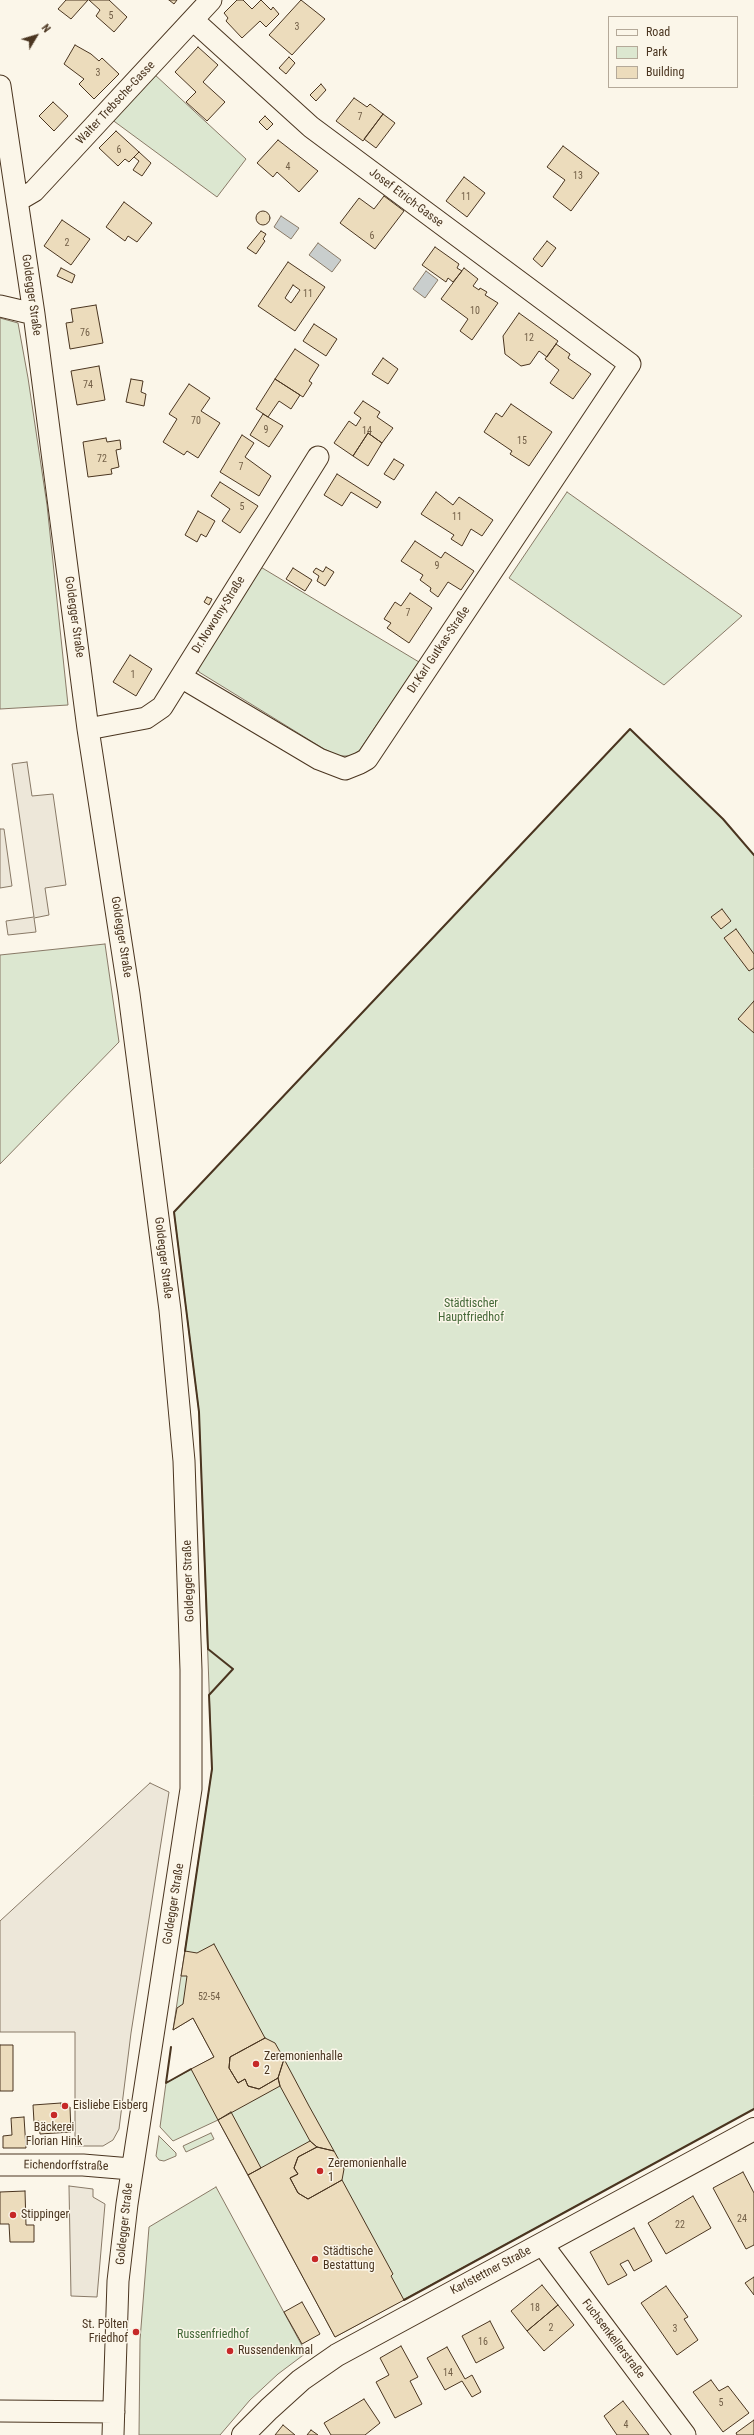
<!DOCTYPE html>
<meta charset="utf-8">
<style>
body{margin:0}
#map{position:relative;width:754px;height:2435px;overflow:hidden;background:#fbf6e9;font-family:"Roboto Condensed",sans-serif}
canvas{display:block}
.legend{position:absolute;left:608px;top:16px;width:130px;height:72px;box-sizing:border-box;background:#fbf6e9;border:1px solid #b4a999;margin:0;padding:5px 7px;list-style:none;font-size:12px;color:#4a3520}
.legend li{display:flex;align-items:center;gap:8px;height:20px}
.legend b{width:20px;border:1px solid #b4a999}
.north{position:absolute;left:16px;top:16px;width:40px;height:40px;-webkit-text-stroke:3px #fbf6e9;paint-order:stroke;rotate:52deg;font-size:11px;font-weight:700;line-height:16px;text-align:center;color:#4a3520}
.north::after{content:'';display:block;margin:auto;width:14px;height:18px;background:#4a3520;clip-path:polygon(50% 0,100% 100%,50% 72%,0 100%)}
</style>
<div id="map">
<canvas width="754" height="2435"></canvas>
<ul class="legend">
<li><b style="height:5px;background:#fbf6e9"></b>Road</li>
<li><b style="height:11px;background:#dce7d0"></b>Park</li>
<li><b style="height:11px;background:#ecdcbc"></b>Building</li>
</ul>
<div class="north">N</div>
</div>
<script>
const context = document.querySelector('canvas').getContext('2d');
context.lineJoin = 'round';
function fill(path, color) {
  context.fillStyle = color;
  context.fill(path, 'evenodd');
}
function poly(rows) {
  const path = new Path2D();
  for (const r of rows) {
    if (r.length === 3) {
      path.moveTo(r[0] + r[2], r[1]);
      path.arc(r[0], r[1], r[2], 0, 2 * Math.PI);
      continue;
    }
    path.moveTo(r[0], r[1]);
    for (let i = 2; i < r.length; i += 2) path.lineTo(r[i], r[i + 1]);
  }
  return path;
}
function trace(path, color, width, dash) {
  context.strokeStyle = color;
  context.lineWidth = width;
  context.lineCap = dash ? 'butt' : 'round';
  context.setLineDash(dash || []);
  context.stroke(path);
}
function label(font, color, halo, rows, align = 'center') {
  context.font = font + ' "Roboto Condensed",sans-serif';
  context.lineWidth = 3;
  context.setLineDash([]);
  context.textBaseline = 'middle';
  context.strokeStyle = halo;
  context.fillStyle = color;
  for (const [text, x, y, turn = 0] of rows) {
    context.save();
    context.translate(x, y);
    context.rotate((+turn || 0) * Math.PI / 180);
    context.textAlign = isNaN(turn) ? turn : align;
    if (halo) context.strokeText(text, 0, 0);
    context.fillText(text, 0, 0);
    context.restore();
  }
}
const green = poly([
 [154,74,246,159,217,197,111,119,154,74],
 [0,318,18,323,28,378,47,505,68,705,0,709,0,318],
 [567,492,742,616,664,685,509,578,567,492],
 [259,566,419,662,359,751,350,756,339,756,324,749,199,672,197,666,259,566],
 [630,729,723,819,754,855,754,2109,335,2337,218,2120,173,2141,160,2127,166,2083,214,2057,193,2018,173,2030,212,1769,199,1412,174,1212,630,729],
 [105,944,119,1042,0,1164,0,955,105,944],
 [211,2133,214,2139,186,2152,183,2146,211,2133],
 [159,2136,176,2153,176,2156,164,2161,159,2160,156,2156,159,2136],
 [216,2187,306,2353,278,2374,250,2400,220,2435,139,2435,140,2340,149,2227,216,2187]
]);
fill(green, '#dce7d0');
trace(green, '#887966', 1);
const parking = poly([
 [27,762,32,796,53,794,66,885,45,888,49,915,34,918,36,932,8,935,6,921,34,917,12,764,27,762],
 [0,829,4,829,12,886,0,888,0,829],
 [150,1783,169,1792,131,2033,119,2129,113,2140,103,2146,75,2146,75,2032,0,2032,0,1921,150,1783],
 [69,2186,93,2189,93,2197,105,2204,97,2297,71,2296,69,2186]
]);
fill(parking, '#ede7d9');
trace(parking, '#887966', 1);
const water = poly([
 [281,216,299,228,291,239,274,227,281,216],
 [318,243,341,260,332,272,309,255,318,243],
 [426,271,438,280,425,298,413,289,426,271]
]);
fill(water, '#c9cecd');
trace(water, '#887966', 1);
const building = poly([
 [66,0,88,0,71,19,58,9,66,0],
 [89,0,109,0,127,17,114,32,96,16,100,10,89,0],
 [169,0,177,0,174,4,169,0],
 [237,0,243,0,252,9,261,0,271,10,273,7,279,14,266,27,260,21,242,38,226,21,228,18,224,13,237,0],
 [301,0,325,19,292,55,269,35,301,0],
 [75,45,91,54,99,61,102,58,119,74,94,99,79,84,84,79,64,64,75,45],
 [198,47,218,65,203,82,225,102,207,121,186,102,196,92,175,72,198,47],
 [289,57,295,63,286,74,279,68,289,57],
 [321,84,326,90,316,101,310,95,321,84],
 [354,98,367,107,370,104,383,114,363,141,336,121,354,98],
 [53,102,68,116,54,131,39,116,53,102],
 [383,114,395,123,376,148,364,139,383,114],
 [265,116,273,124,267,130,259,122,265,116],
 [116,131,139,152,129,162,125,159,118,166,99,148,116,131],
 [278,140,318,171,299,192,277,172,273,177,257,163,278,140],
 [563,146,599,173,571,211,553,197,565,180,547,167,563,146],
 [139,152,151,163,142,176,133,170,139,161,134,157,139,152],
 [464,177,485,193,467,217,446,201,464,177],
 [384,196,404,211,375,249,340,223,359,198,374,209,384,196],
 [124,202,152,223,137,242,128,236,125,241,106,227,124,202],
 [263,218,7],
 [62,220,90,239,71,265,44,246,62,220],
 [261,231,266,234,263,239,265,241,256,254,247,248,261,231],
 [547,241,556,248,542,267,533,259,547,241],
 [435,247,459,264,457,268,462,271,453,282,448,278,446,282,422,265,435,247],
 [288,262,325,287,295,331,258,306,288,262],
 [293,285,300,290,291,303,285,298,293,285],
 [61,268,75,275,72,283,57,276,61,268],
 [464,268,478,279,473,286,479,290,480,288,487,292,485,295,498,303,472,340,460,331,468,319,441,299,464,268],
 [96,305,103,343,70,349,66,323,73,322,71,309,96,305],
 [519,313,558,341,547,357,539,351,530,364,521,366,505,354,503,336,519,313],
 [314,324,337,339,326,356,303,341,314,324],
 [556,344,570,354,568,358,591,374,573,399,550,383,559,370,545,359,556,344],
 [295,349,319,365,309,381,312,383,303,397,275,379,295,349],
 [383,358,398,369,388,384,372,374,383,358],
 [99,366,105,400,77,405,71,371,99,366],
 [131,379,143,381,141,392,146,394,144,406,126,402,131,379],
 [275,379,300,395,291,409,279,401,268,417,256,409,275,379],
 [189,384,210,398,201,411,220,423,198,458,187,451,184,455,163,442,177,419,169,414,189,384],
 [363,401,380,412,377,417,393,428,382,443,368,433,353,456,334,443,349,421,356,426,361,418,354,413,363,401],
 [511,404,552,432,529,466,510,454,512,451,484,432,496,413,502,417,511,404],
 [263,414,283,426,269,447,250,435,263,414],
 [368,433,382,443,368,466,353,456,368,433],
 [242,435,254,443,245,457,271,476,259,496,220,472,242,435],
 [106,438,107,442,120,440,121,449,116,450,119,467,111,469,112,474,88,477,83,442,106,438],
 [394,459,404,465,394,480,384,474,394,459],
 [337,474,381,502,377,508,351,492,342,506,324,495,337,474],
 [220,482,258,506,240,533,222,521,230,509,211,496,220,482],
 [436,492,453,505,459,497,493,520,482,536,471,529,462,546,451,539,454,535,421,514,436,492],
 [198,511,215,521,206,537,201,534,197,542,185,535,198,511],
 [415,541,441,558,445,552,474,571,461,590,448,582,438,597,430,591,431,588,420,580,423,575,401,561,415,541],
 [326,567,334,572,325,586,317,581,319,576,313,572,316,568,323,572,326,567],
 [293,568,312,580,305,591,286,579,293,568],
 [410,593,432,608,409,643,387,628,391,623,384,619,395,602,401,606,410,593],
 [207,597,212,599,209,605,204,602,207,597],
 [130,655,152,669,136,696,113,682,130,655],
 [722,909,731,921,721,929,711,917,722,909],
 [736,929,754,954,754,968,749,971,724,938,736,929],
 [754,1001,754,1033,738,1019,754,1001],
 [214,1944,265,2038,230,2057,229,2068,238,2083,245,2079,248,2086,259,2089,278,2078,280,2086,218,2120,191,2069,214,2057,193,2018,173,2030,177,2008,183,2004,187,1976,181,1976,185,1951,197,1953,214,1944],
 [265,2038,275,2043,284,2059,278,2078,259,2089,248,2086,245,2079,238,2083,229,2068,230,2057,265,2038],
 [0,2045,13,2045,13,2091,0,2091,0,2045],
 [284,2059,309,2106,334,2151,317,2147,310,2141,280,2086,278,2078,284,2059],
 [61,2103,61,2107,70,2107,71,2132,40,2134,39,2121,34,2122,33,2105,61,2103],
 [231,2112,261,2168,248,2175,218,2120,231,2112],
 [24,2117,26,2148,3,2148,3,2136,12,2135,11,2118,24,2117],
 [310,2141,317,2147,298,2157,294,2168,298,2174,290,2178,298,2193,308,2199,342,2180,393,2274,391,2276,404,2300,335,2337,248,2175,310,2141],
 [317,2147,334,2151,344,2169,342,2180,308,2199,298,2193,290,2178,298,2174,294,2168,298,2157,317,2147],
 [743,2172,754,2193,754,2245,746,2249,713,2188,743,2172],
 [25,2191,26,2225,34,2225,34,2242,10,2242,9,2224,0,2224,0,2192,25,2191],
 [693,2196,711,2228,666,2254,648,2223,693,2196],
 [634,2228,652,2261,634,2271,628,2260,620,2264,627,2275,608,2285,590,2252,634,2228],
 [754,2277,754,2295,745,2283,754,2277],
 [542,2285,558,2305,527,2331,511,2311,542,2285],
 [666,2286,688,2317,684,2319,698,2340,677,2355,641,2303,666,2286],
 [302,2302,320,2334,302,2344,284,2312,302,2302],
 [558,2305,574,2325,544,2351,527,2331,558,2305],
 [490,2321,504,2348,476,2363,462,2336,490,2321],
 [401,2346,418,2377,410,2381,422,2404,395,2418,376,2382,389,2375,380,2358,401,2346],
 [447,2347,465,2379,472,2375,481,2392,472,2397,462,2381,445,2390,427,2358,447,2347],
 [711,2380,719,2391,728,2386,749,2413,723,2432,693,2392,711,2380],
 [364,2399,380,2423,365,2435,331,2435,324,2423,364,2399],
 [623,2401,649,2435,617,2435,604,2416,623,2401],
 [754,2420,754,2435,737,2435,736,2433,754,2420],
 [283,2425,295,2435,275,2435,283,2425],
 [311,2430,318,2435,307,2435,311,2430]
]);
fill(building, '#ecdcbc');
trace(building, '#4a3520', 1);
const minor = poly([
 [0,86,34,314,88,729,129,994,170,1310,184,1461,191,1670,191,1789,127,2204,118,2281,113,2435],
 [17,201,34,191,211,0],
 [0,306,34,314],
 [181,677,319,759,345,769,360,763,367,759,630,364,311,127,193,20],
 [88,729,146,718,162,707,318,457],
 [0,2165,83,2165,131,2169],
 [542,2244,685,2435],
 [0,2411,114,2412]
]);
const major = poly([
 [243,2435,269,2409,301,2380,337,2355,754,2129]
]);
trace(minor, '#4a3520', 23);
trace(major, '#4a3520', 24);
trace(minor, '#fbf6e9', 21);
trace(major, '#fbf6e9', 22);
trace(poly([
 [185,1951,212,1769,209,1695,233,1669,208,1649,199,1412,174,1212,630,729,723,819,754,855],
 [171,2047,166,2083,191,2069],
 [404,2300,754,2109]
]), '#4a3520', 2);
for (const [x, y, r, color] of [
 [256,2064,4,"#c62828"],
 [65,2106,4,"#c62828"],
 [54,2115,4,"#c62828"],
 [320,2171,4,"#c62828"],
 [13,2215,4,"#c62828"],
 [315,2259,4,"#c62828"],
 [136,2332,4,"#c62828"],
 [230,2351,4,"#c62828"]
]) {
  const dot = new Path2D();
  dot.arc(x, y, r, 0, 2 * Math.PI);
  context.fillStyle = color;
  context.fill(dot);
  trace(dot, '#fbf6e9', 1.5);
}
label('10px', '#725f47', null, [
 ["5",111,16],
 ["3",297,27],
 ["3",98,73],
 ["7",360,117],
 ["6",119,150],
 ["4",288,167],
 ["13",578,176],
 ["11",466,197],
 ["6",372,236],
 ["2",67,243],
 ["11",308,294],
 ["10",475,311],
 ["76",85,333],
 ["12",529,338],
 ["74",88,385],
 ["70",196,421],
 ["9",266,430],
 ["14",367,431],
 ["15",522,441],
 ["72",102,459],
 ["7",241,467],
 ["5",242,507],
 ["11",457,517],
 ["9",437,566],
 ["7",408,613],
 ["1",133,675],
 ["52-54",209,1997],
 ["24",742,2219],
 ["22",680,2225],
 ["18",535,2308],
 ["2",551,2328],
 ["3",675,2329],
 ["16",483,2342],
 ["14",448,2373],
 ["5",721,2403],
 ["4",626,2425]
]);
label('12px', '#4a3520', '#fbf6e9', [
 ["Walter Trebsche-Gasse",116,103,-47],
 ["Josef Etrich-Gasse",406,198,37],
 ["Goldegger Straße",31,295,82],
 ["Dr.Nowotny-Straße",219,615,-58],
 ["Goldegger Straße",74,617,82],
 ["Dr.Karl Gutkas-Straße",439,650,-56],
 ["Goldegger Straße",121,937,81],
 ["Goldegger Straße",163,1258,83],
 ["Goldegger Straße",189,1581,-92],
 ["Goldegger Straße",174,1904,-81],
 ["Eichendorffstraße",66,2166,1],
 ["Goldegger Straße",125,2224,-84],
 ["Karlstettner Straße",491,2271,-28],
 ["Fuchsenkellerstraße",613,2339,53]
]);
label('12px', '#436837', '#fbf6e9', [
 ["Städtischer",471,1304],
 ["Hauptfriedhof",471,1318],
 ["Russenfriedhof",213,2335]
]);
label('12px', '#4a3520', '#fbf6e9', [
 ["Zeremonienhalle",264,2057],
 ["2",264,2071],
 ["Eisliebe Eisberg",73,2106],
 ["Bäckerei",54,2128,"center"],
 ["Florian Hink",54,2142,"center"],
 ["Zeremonienhalle",328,2164],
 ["1",328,2178],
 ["Stippinger",21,2215],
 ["Städtische",323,2252],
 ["Bestattung",323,2266],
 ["St. Pölten",128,2325,"right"],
 ["Friedhof",128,2339,"right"],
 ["Russendenkmal",238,2351]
], 'left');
</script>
